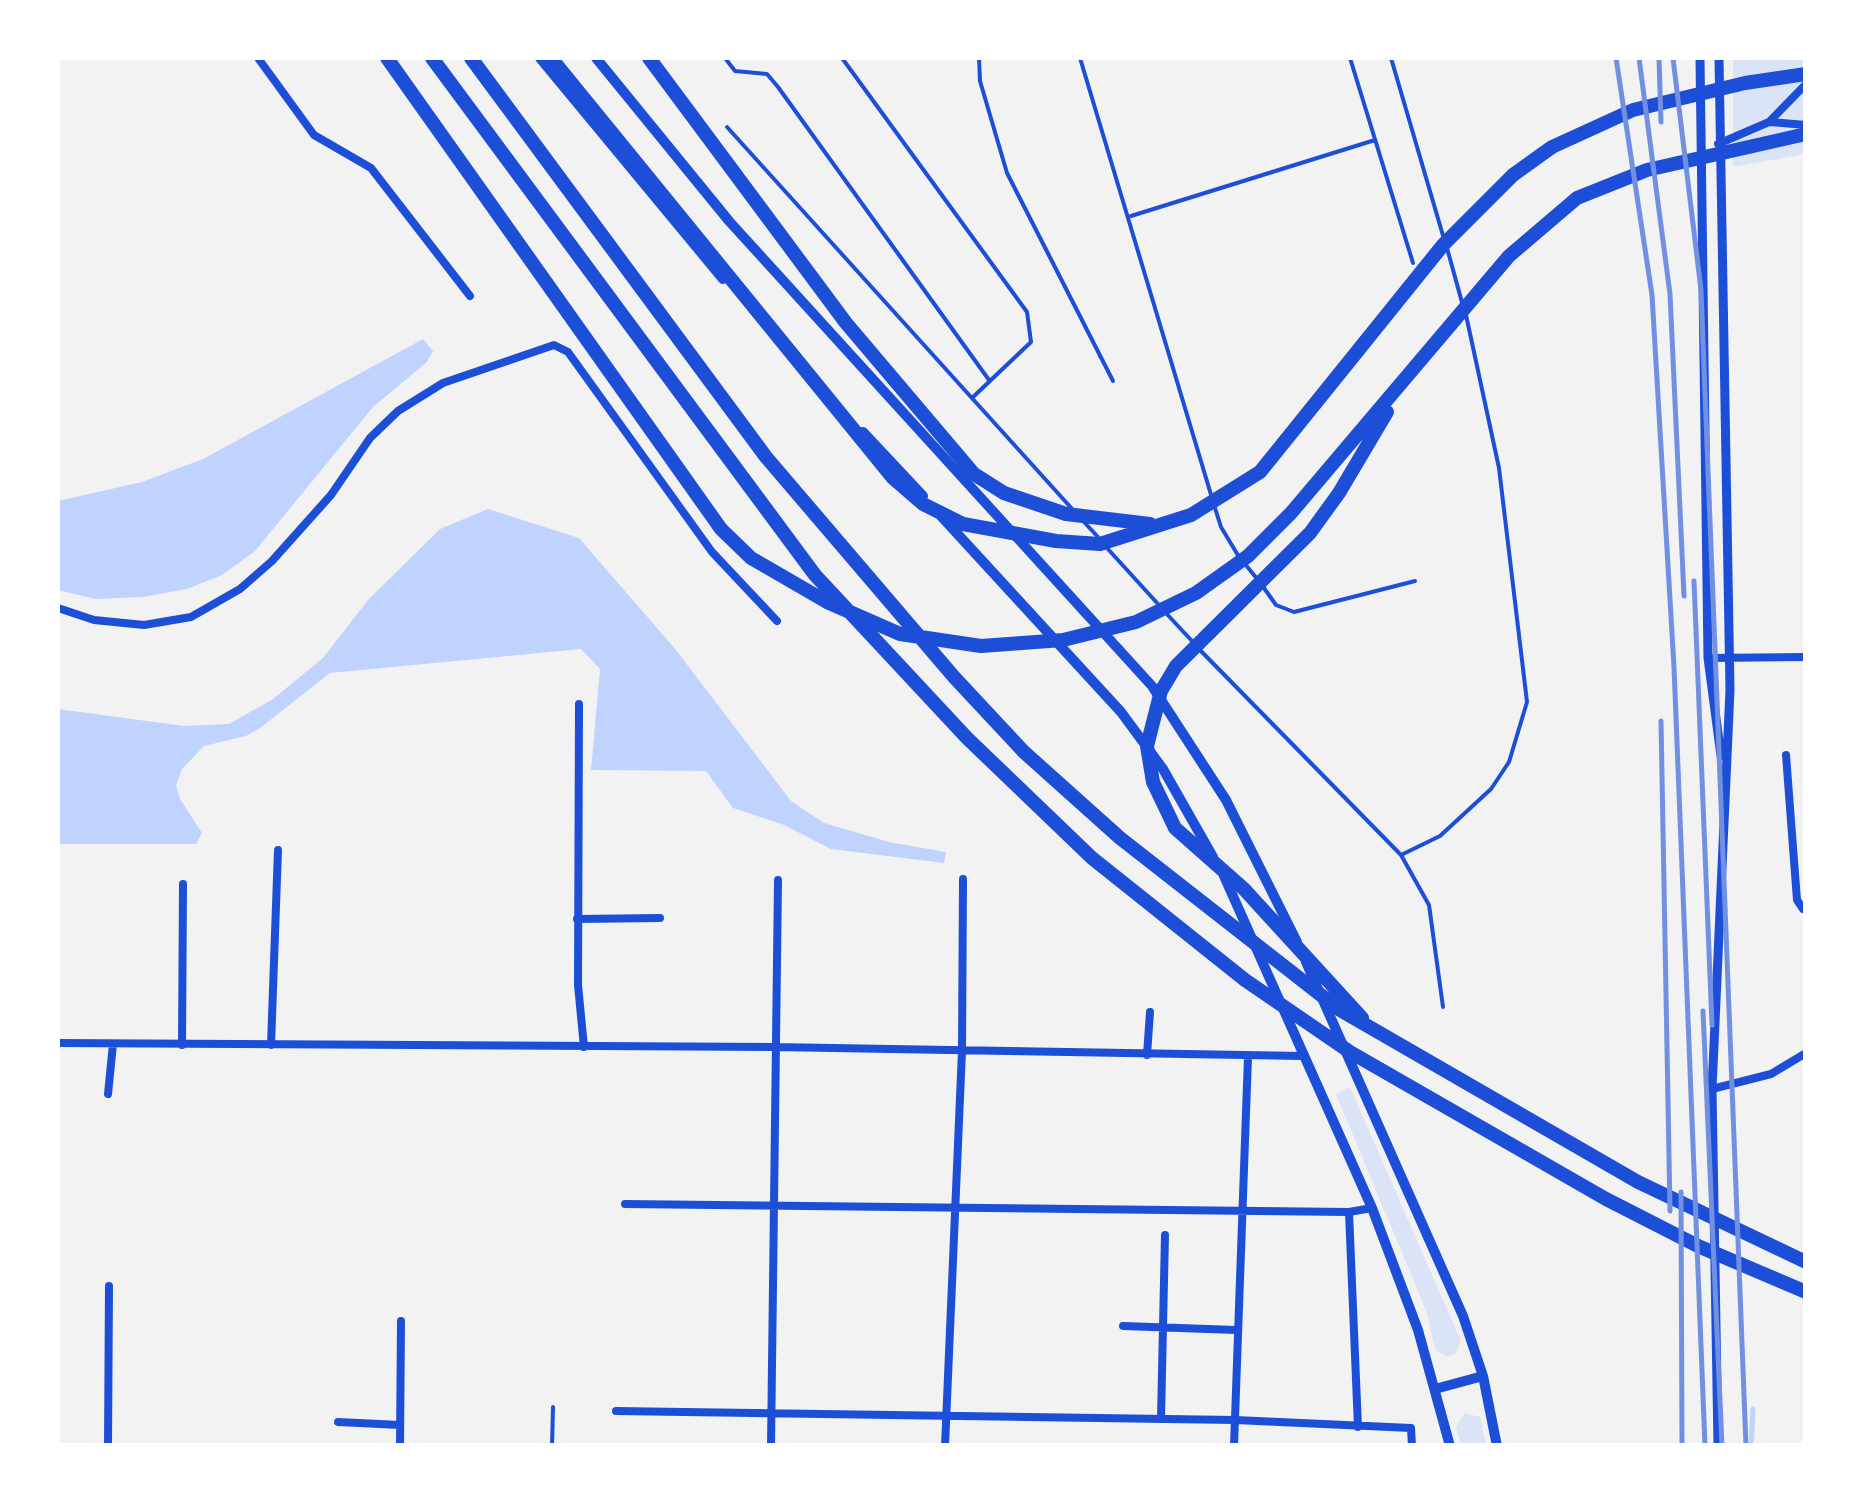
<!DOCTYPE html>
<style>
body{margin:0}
#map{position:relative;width:1863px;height:1503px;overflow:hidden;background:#f2f2f2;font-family:Literata,serif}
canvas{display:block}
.frame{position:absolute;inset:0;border:60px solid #fff;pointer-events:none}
</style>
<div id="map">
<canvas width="1863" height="1503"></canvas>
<div class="frame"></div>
</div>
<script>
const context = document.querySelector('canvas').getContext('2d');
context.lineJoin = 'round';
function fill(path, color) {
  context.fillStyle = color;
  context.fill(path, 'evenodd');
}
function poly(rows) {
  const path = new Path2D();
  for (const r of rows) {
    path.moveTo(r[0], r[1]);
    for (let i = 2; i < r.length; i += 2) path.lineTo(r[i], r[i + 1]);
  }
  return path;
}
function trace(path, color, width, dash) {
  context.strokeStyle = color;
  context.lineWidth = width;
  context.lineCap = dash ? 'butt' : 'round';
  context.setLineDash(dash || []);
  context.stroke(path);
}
fill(poly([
 [1733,58,1805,58,1805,154,1733,167],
 [1350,1087,1461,1341,1455,1354,1448,1357,1435,1350,1427,1313,1336,1094],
 [1465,1413,1480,1417,1486,1445,1461,1445,1456,1427]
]), '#dbe4f7');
fill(poly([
 [423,339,433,351,427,362,373,407,255,551,222,575,187,589,143,597,95,599,58,590,58,501,142,482,203,459],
 [488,509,579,538,676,650,791,801,824,823,889,842,946,852,944,863,831,849,784,825,733,808,706,771,591,770,600,669,581,649,330,673,260,728,246,736,204,746,182,769,176,785,180,799,202,833,196,844,58,844,58,709,184,726,229,724,273,699,323,658,368,600,440,529]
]), '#bfd3fe');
trace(poly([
 [1751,1446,1753,1409]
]), '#bfd3fe', 5);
trace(poly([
 [725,58,735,71,767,74,778,87,989,380],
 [842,58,1027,312,1031,342,972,398],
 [979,58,980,81,1007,173,1113,381],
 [1080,58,1212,498],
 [1350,58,1413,263],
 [1391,58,1444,239],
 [727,127,1074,511],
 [1131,216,1375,140],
 [1447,248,1463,306],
 [1215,508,1221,527,1239,557],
 [1084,522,1098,537],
 [1107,548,1158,604],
 [1245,564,1258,580],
 [1264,588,1276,605,1294,612,1415,581],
 [1164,611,1192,641],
 [1198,648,1401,855,1429,905,1443,1007],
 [1401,855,1440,836,1491,789,1509,762,1527,702,1499,468,1466,315],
 [552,1446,553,1407]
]), '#1d4ed8', 4);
trace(poly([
 [258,58,314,135,371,168,470,296],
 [1770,122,1806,125],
 [1718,144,1769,122,1806,84],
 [58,608,94,620,144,625,191,617,240,589,272,561,331,495,370,438,398,411,443,383,554,345,568,352,712,552,777,621],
 [1708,658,1806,657],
 [579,704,578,985,584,1047],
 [1786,755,1797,900,1803,909],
 [577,919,660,918],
 [58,1043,774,1047,1302,1056],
 [182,1045,183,884],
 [271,1045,278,850],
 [1147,1055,1150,1012],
 [1712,1089,1771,1074,1806,1053],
 [108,1094,113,1044],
 [625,1204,1349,1212,1372,1208],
 [1349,1212,1358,1427],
 [1123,1326,1236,1330],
 [616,1411,1235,1420,1411,1428,1412,1446],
 [1161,1418,1165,1235],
 [338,1422,400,1425],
 [108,1446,109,1286],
 [400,1446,401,1321],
 [771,1446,778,880],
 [945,1446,962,1051,963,879],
 [1234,1446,1248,1057]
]), '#1d4ed8', 8);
trace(poly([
 [1700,58,1708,658,1721,756],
 [1718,1446,1712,1089,1730,690,1719,58]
]), '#1d4ed8', 9);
trace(poly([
 [540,58,723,279],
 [596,58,729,221,1152,686,1226,800,1297,942],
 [863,432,923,496],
 [941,516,1121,712,1163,769,1213,857],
 [1224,876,1372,1208,1418,1330,1450,1446],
 [1306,962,1463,1316,1483,1376,1497,1446],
 [1435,1389,1483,1376]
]), '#1d4ed8', 10);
trace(poly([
 [387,58,721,529,751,558,827,602,900,634,981,646,1063,640,1136,622,1196,593,1248,556,1291,513,1509,256,1577,198,1647,170,1806,134],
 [432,58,815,575,967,738,1092,858,1245,980,1350,1052,1606,1199,1698,1246,1806,1292],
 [471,58,766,457,954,677,1024,752,1120,838,1340,1010,1638,1182,1806,1262],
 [551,58,893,478,923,504,963,524,1056,541,1100,544,1191,515,1260,472,1443,245,1513,175,1552,147,1633,110,1745,83,1806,74],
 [649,58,846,323,974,474,1004,493,1066,514,1150,524],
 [1362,1018,1244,889,1175,828,1153,782,1147,746,1161,691,1176,666,1310,533,1339,493,1387,412]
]), '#1d4ed8', 14);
trace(poly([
 [1616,58,1652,295,1674,667,1705,1446],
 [1639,58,1670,294,1684,596],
 [1659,58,1661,122],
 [1673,58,1701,290,1746,1446],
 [1694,581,1712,1025],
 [1661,721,1670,1211],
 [1703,1011,1722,1446],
 [1681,1192,1682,1446]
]), '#7290e2', 5);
</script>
